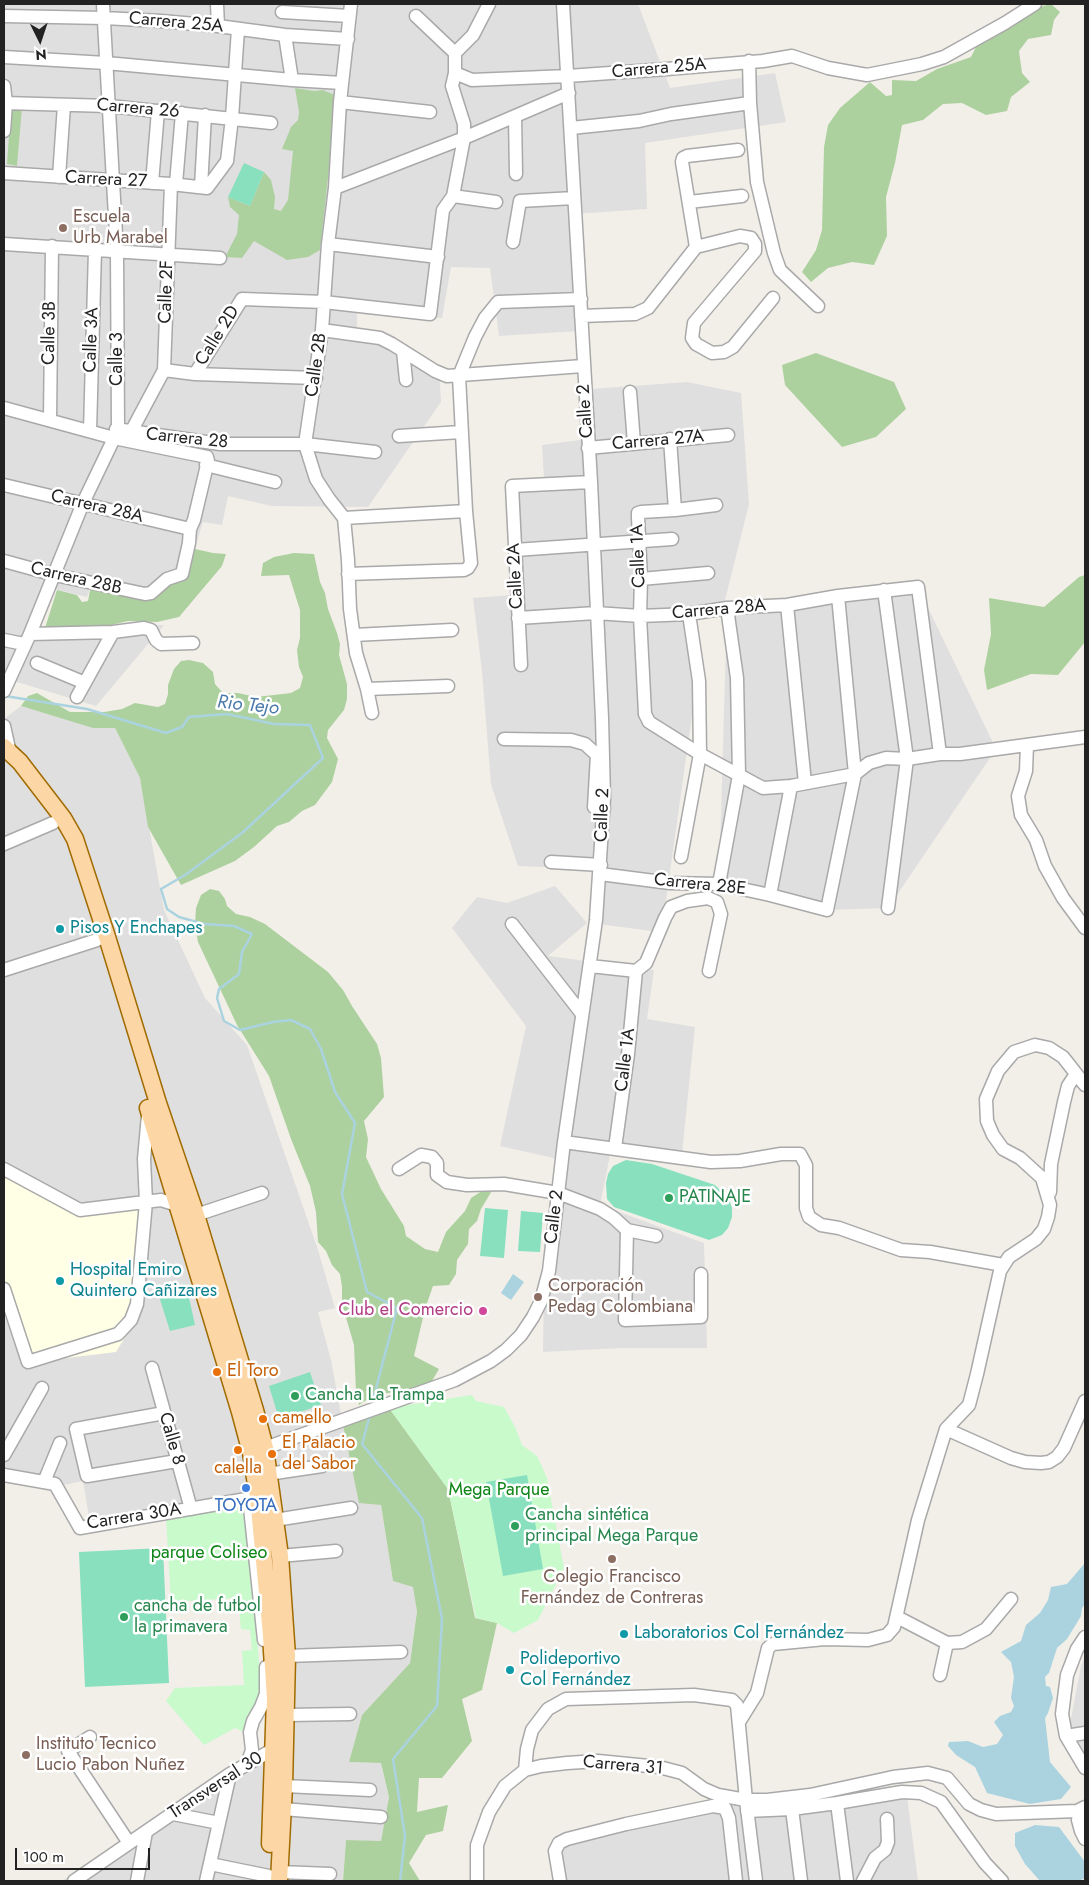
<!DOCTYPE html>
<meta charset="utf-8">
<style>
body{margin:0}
#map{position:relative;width:1089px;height:1885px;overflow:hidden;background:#f2efe9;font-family:Jost,sans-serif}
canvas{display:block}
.frame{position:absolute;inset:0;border:5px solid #222;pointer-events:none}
.north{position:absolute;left:15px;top:15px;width:50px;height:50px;-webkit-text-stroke:4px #fff;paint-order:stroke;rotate:176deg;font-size:14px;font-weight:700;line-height:20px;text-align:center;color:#222}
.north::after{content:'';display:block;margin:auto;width:18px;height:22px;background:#222;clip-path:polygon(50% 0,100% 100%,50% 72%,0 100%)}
.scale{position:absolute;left:15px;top:1848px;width:135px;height:22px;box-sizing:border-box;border:2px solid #222;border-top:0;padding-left:6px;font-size:15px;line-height:18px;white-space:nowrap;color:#222;-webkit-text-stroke:4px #fff;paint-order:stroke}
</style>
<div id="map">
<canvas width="1089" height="1885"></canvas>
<div class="frame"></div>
<div class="north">N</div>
<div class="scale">100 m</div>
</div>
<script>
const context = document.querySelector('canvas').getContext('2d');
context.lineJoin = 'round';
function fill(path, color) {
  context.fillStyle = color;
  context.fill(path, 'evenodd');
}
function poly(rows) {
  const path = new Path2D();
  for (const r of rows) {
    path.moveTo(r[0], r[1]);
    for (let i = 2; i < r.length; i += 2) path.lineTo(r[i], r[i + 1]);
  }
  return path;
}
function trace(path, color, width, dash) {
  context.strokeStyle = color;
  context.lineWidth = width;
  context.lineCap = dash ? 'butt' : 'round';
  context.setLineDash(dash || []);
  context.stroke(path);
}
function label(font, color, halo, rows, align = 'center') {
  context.font = font + ' Jost,sans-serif';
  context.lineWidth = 5;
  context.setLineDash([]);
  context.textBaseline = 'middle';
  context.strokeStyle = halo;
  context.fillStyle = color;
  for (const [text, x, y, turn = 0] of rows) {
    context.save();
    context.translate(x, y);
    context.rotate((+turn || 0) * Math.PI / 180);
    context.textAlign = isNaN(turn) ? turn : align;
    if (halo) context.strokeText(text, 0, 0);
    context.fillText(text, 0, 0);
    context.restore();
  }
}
fill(poly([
 [4,4,638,4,670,88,775,73,786,122,645,143,647,209,574,214,579,331,499,336,490,268,451,267,442,318,357,312,357,331,439,368,441,402,368,507,272,506,228,496,222,525,203,522,185,580,166,583,150,598,91,586,87,597,55,589,35,631,164,625,96,706,4,678],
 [687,382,741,393,749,504,721,616,694,619,697,680,666,900,652,931,598,924,595,869,518,866,491,784,482,671,473,598,511,595,508,480,544,478,542,445,580,440,578,390],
 [918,587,996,749,888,908,827,910,719,884,727,608],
 [21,706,93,727,115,728,140,778,164,910,205,998,247,1045,318,1250,335,1308,318,1312,331,1360,343,1425,381,1505,393,1581,414,1587,417,1610,410,1663,362,1715,349,1762,381,1763,389,1797,381,1842,346,1840,343,1881,62,1881,197,1792,252,1764,289,1756,246,1506,91,1529,83,1481,49,1488,4,1480,4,761,18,749,4,719],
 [555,886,587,923,548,956,654,970,647,1019,695,1027,681,1163,610,1155,600,1205,704,1243,707,1348,621,1348,543,1352,544,1278,558,1159,500,1146,526,1026,452,928,477,897,507,903],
 [1085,1657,1085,1752,1069,1729,1081,1666],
 [906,1788,918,1881,564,1881,560,1844,692,1807,836,1802]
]), '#e0dfdf');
fill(poly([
 [4,1165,81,1207,141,1195,135,1321,116,1352,58,1359,24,1369,4,1314]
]), '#ffffe5');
fill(poly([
 [1051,4,1060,12,1054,20,1051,35,1028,39,1019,51,1022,73,1030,82,1011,97,1007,111,986,115,962,103,943,104,923,120,902,125,895,163,886,197,887,236,874,265,852,262,828,268,811,282,802,272,816,250,822,230,824,147,828,125,840,108,870,82,886,96,892,95,892,80,916,81,937,69,971,57,978,43,1012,26,1043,6],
 [295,88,314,91,323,90,337,96,320,250,308,257,287,260,254,241,242,258,225,257,237,234,239,215,230,207,228,197,250,206,264,172,271,180,275,197,274,209,281,211,288,200,293,151,282,149,291,127,298,120,299,112],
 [11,107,22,107,17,166,7,164],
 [816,353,894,382,906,409,876,437,842,447,785,385,782,365],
 [195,549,213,553,226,554,222,566,179,617,157,622,128,621,103,627,45,628,57,590,77,595,82,602,88,601,91,585,150,598,166,583,185,580],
 [294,553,314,554,320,582,325,593,328,609,337,633,340,644,339,655,347,684,347,699,344,710,328,730,327,738,338,759,332,782,315,805,302,811,289,822,277,826,254,847,235,861,181,885,148,827,140,778,115,728,93,728,21,706,28,696,37,693,70,712,104,712,122,709,135,703,158,707,165,704,168,694,168,685,174,669,181,661,189,660,203,663,213,672,215,684,223,693,238,693,256,697,291,693,300,688,303,677,299,667,297,650,300,638,300,610,289,575,261,576,263,563,274,557],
 [1085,575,1085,642,1058,675,1031,674,987,690,984,670,991,634,989,598,1044,607,1079,577],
 [210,889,219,891,225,899,227,906,236,914,250,917,265,924,328,972,343,990,352,1006,377,1044,381,1058,384,1097,364,1121,368,1139,366,1157,381,1189,404,1226,406,1236,425,1249,438,1252,446,1232,465,1211,471,1198,488,1187,493,1189,481,1209,477,1221,469,1229,468,1244,457,1260,456,1274,449,1285,433,1286,425,1309,414,1356,439,1369,432,1381,403,1391,374,1395,359,1405,356,1392,354,1345,342,1304,342,1287,340,1274,332,1265,326,1251,318,1242,316,1212,310,1186,291,1139,269,1076,237,1025,198,942,195,924,196,908,201,895],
 [389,1408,448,1489,475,1618,497,1623,482,1690,462,1699,472,1741,442,1778,419,1778,417,1812,448,1805,443,1831,426,1835,409,1863,420,1881,343,1881,346,1840,381,1841,389,1797,381,1763,349,1762,362,1715,410,1663,417,1611,413,1587,393,1581,381,1505,359,1503,343,1425]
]), '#add19e');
fill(poly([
 [472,1395,476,1401,504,1407,515,1427,522,1445,537,1456,547,1478,564,1568,538,1620,514,1633,497,1623,476,1618,448,1489,389,1408],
 [246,1506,262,1698,246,1721,244,1732,235,1728,204,1745,166,1701,175,1688,244,1685,242,1651,252,1650,250,1630,241,1629,238,1598,171,1602,166,1518]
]), '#c8facc');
fill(poly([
 [244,163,264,172,250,206,228,197],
 [626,1160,652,1164,715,1185,729,1199,732,1208,732,1217,728,1228,722,1235,709,1240,614,1207,607,1199,606,1183,608,1174,613,1166],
 [485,1208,508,1210,504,1258,480,1256],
 [521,1211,543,1213,540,1252,518,1251],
 [186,1284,195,1325,170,1331,157,1290],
 [310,1372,321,1405,279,1419,269,1386],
 [527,1475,543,1569,503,1576,486,1482],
 [163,1548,169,1683,85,1687,79,1552]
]), '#88e0be');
fill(poly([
 [513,1274,524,1282,511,1300,501,1293],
 [1085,1563,1085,1604,1082,1608,1081,1616,1067,1639,1057,1648,1049,1673,1045,1677,1046,1686,1050,1687,1053,1698,1048,1713,1045,1718,1050,1762,1071,1787,1061,1799,1030,1804,987,1793,975,1767,956,1755,948,1746,949,1742,968,1741,983,1747,997,1744,1003,1735,994,1722,1000,1716,1011,1712,1014,1706,1011,1698,1014,1677,1011,1662,1001,1652,1021,1641,1026,1625,1040,1613,1048,1600,1051,1587,1067,1584],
 [1035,1825,1059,1827,1085,1862,1085,1878,1079,1881,1040,1881,1025,1864,1015,1846,1015,1833]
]), '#aad3df');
trace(poly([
 [5,696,87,709,166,733,182,727,189,717,227,714,274,724,310,725,323,758,242,833,185,875,161,889,167,909,179,917,204,924,234,926,252,934,242,952,239,974,219,989,217,998,224,1021,240,1030,273,1022,291,1020,310,1029,321,1049,335,1092,355,1123,342,1194,367,1292,397,1308,372,1404],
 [370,1415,362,1444,422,1518,442,1619,437,1706,393,1759,405,1836,400,1881]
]), '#aad3df', 2.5);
const minor = poly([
 [217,4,218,26],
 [351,4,340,102,335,188,328,244,322,330,305,444,316,479,329,499,344,518,348,560,350,609,356,653,367,689,372,713],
 [282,12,349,16],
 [4,16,104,18,161,21,218,26,285,35,348,39],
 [416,16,455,53],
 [285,35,292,80],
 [4,57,106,63,292,80,342,83],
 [749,61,750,103,757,182,774,253,780,270,818,306],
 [455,73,472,80,568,76,667,69,763,61,792,56,828,68,867,75,922,64,944,57,1005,23,1035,4],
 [4,86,6,103,4,131],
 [340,102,430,112],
 [4,103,109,106,271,123],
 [515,116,516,174],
 [571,128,639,121,671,114,750,103],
 [4,173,171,184,207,188,227,161,232,118,238,29],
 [59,177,64,105],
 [152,183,158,111],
 [176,184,182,113],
 [201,187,205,115],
 [335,188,464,138,569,93],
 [453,196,496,202],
 [689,202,742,196],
 [513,242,520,201,574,198],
 [4,244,220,258],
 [328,244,438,257],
 [696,247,740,236,751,238,755,244,755,251,694,323,692,338,696,344,712,353,724,352,733,347,773,298],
 [581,316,635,314,648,308,696,247,682,162,683,158,687,156,738,150],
 [322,330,380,338,392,344,435,371,447,376,583,366],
 [403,351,406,380],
 [164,370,195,374,316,378],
 [195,374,242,299,324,302,430,314,443,210,453,196,464,138,464,124,452,86,455,73,455,53,473,35,489,4],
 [630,392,634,443],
 [4,408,114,438,207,457,208,461,194,520,190,529,189,543,182,574,167,579,151,593,145,594,55,575,4,561],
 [50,420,52,246],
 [116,429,220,444,305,444,375,452],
 [90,431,95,250],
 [131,432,164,370,171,184],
 [399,436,461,432],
 [670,439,675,510],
 [588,448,728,435],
 [206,465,275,482],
 [4,485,190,529],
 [716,505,675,510,641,512,638,513,638,517,641,579,640,616,645,714,649,722,700,754,763,788,791,786,855,774,869,763,886,758,907,759,940,754,960,754,1085,737],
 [344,518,466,511],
 [515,550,672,539],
 [348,574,464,570,468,568,471,563,466,511,459,376,475,337,485,318,498,302,581,299],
 [641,579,708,573],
 [884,590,907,759,888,908],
 [787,605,805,783],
 [518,618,596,613,640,616,689,614,727,608,787,605,838,596,918,587,940,754],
 [30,634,113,632,144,628,151,630,156,640,161,644,193,643],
 [354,635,452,630],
 [4,640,24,644],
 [37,663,85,683],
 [521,665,512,486,591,482],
 [367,689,448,686],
 [4,691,30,634,83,503,118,430,117,252,103,4],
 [77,697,113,632],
 [4,726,10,753],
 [504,739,571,740,585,744,597,755,594,807,604,808],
 [1027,745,1026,771,1018,796,1021,815,1036,840,1045,866,1063,898,1085,928],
 [4,844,53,823],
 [681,857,700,754,699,681,689,614],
 [551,862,601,865],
 [600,874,670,883,719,884,770,895,827,910,855,774,838,596],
 [719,884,739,775,737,678,727,608],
 [770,895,791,786],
 [512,924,582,1014],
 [590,966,636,971,646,963,665,918,671,907,687,901,708,898,717,902,721,914,709,971],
 [4,970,97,940],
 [564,1142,711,1162,740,1161,781,1154,800,1154,806,1165,806,1208,809,1217,821,1225,839,1228,901,1250,930,1252,1003,1265],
 [615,1148,628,1054,636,971],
 [4,1169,80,1210,161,1200,177,1205],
 [399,1169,421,1155,432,1157,437,1163,437,1175,447,1182,467,1185,504,1184,558,1193,600,1209,614,1218,627,1230,656,1236],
 [1050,1192,1051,1164,1064,1102,1068,1086,1076,1074],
 [196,1215,262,1193],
 [627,1230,625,1320,701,1317,701,1274],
 [4,1289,28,1362,118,1334,131,1320,137,1304,146,1202,144,1159,148,1115],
 [152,1368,191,1509],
 [164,1413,76,1429,87,1476,177,1461],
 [946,1429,1011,1458,1025,1462,1041,1463,1049,1462,1057,1457,1064,1448,1085,1401],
 [265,1448,455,1380,491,1361,506,1350,521,1335,533,1317,541,1301,549,1271,564,1142,596,920,604,798,602,718,591,482,563,4],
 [4,1455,42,1388],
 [268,1474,322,1466],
 [4,1475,55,1484,80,1528,258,1497],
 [44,1482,60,1443],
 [249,1498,264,1640],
 [275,1520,351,1508],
 [280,1556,336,1551],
 [897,1617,947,1643,962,1642,986,1629,1011,1599],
 [1085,1637,1077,1649,1067,1675,1062,1714,1066,1736,1085,1768],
 [287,1656,401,1652],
 [940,1675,947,1643],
 [286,1715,350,1714],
 [739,1722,757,1693,768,1648,773,1644,825,1639,868,1640,887,1635,894,1627,918,1520,946,1429,969,1405,977,1374,1000,1271,1009,1257,1036,1239,1044,1229,1048,1217,1050,1205,1042,1178,1020,1158,1003,1149,993,1135,987,1121,986,1099,998,1071,1014,1052,1035,1045,1049,1048,1063,1057,1085,1085],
 [1066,1736,1085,1733],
 [90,1737,68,1751,129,1843],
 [247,1764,252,1750,250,1732,253,1721,261,1707,266,1694,266,1667],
 [525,1770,527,1749,532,1730,548,1709,566,1699,694,1695,732,1700,737,1705,746,1800,756,1881],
 [284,1786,370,1790],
 [837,1803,847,1881],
 [283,1809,381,1817],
 [792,1809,801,1881],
 [747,1811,792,1809,837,1803,902,1792,921,1793,941,1802,985,1863,1002,1881],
 [173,1814,219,1823],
 [1079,1817,1078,1820,1081,1831,1085,1839],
 [210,1864,269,1876],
 [279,1872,330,1874],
 [74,1881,230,1774,279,1746],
 [137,1881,146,1832],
 [206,1881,230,1774],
 [477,1881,477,1845,489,1812,505,1786,525,1770,541,1766,567,1763,598,1761,659,1767,682,1773,704,1789,718,1795,746,1800,767,1800,810,1795,893,1777,928,1773,947,1778,969,1804,981,1810,996,1814,1077,1811,1085,1807],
 [560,1881,555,1851,559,1843,567,1839,626,1824,713,1806,725,1808,729,1818,736,1881],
 [863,1881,875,1858,885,1850,888,1842,887,1819]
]);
const major = poly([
 [4,747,20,762,63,818,75,839,107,937,158,1103,196,1215,255,1410,265,1448,280,1556,287,1656,284,1786,279,1881],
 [148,1108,240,1412,251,1453,258,1497,271,1635,275,1699,270,1844]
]);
trace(minor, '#a9a9a9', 15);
trace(major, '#a06b00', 19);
trace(minor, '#fff', 12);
trace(major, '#fcd6a4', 16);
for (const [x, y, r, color] of [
 [63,228,5,"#8d6e63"],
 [60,929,5,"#0f9aa8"],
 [669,1198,5,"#2e9e5b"],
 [60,1281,5,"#0f9aa8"],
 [538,1297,5,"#8d6e63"],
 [483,1311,5,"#d1479c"],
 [217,1372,5,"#e8710a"],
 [295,1396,5,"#2e9e5b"],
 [263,1419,5,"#e8710a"],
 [238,1450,5,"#e8710a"],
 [272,1454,5,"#e8710a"],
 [246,1488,5,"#3f7fe0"],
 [515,1526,5,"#2e9e5b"],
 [612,1559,5,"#8d6e63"],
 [124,1617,5,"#2e9e5b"],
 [624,1634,5,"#0f9aa8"],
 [510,1670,5,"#0f9aa8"],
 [26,1755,5,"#8d6e63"]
]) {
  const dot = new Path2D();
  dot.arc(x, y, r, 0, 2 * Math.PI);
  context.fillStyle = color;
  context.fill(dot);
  trace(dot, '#fff', 2);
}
label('18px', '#222', '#fff', [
 ["Carrera 25A",176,23,5],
 ["Carrera 25A",659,69,-5],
 ["Carrera 26",138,109,5],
 ["Carrera 27",106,180,3],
 ["Calle 2F",167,292,-88],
 ["Calle 3B",50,333,-89],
 ["Calle 2D",218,336,-58],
 ["Calle 3A",92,340,-88],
 ["Calle 3",118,359,-90],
 ["Calle 2B",317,365,-82],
 ["Calle 2",586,411,-94],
 ["Carrera 28",187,439,6],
 ["Carrera 27A",658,441,-5],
 ["Carrera 28A",97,507,13],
 ["Calle 1A",639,556,-92],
 ["Calle 2A",516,576,-93],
 ["Carrera 28B",76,579,13],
 ["Carrera 28A",719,610,-5],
 ["Calle 2",603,815,-88],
 ["Carrera 28E",700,885,6],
 ["Calle 1A",626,1060,-83],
 ["Calle 2",555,1217,-83],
 ["Calle 8",171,1439,74],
 ["Carrera 30A",134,1517,-9],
 ["Carrera 31",623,1766,5],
 ["Transversal 30",216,1786,-33]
]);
label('18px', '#785e54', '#fff', [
 ["Escuela",73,218],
 ["Urb Marabel",73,239],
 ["Corporación",548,1287],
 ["Pedag Colombiana",548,1308],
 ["Colegio Francisco",612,1578,"center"],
 ["Fernández de Contreras",612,1599,"center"],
 ["Instituto Tecnico",36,1745],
 ["Lucio Pabon Nuñez",36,1766]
], 'left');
label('18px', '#0d838f', '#fff', [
 ["Pisos Y Enchapes",70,929],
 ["Hospital Emiro",70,1271],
 ["Quintero Cañizares",70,1292],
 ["Laboratorios Col Fernández",634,1634],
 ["Polideportivo",520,1660],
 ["Col Fernández",520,1681]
], 'left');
label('18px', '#27864d', '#fff', [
 ["PATINAJE",679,1198],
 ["Cancha La Trampa",305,1396],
 ["Cancha sintética",525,1516],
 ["principal Mega Parque",525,1537],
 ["cancha de futbol",134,1607],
 ["la primavera",134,1628]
], 'left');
label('18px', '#b23c85', '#fff', [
 ["Club el Comercio",473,1311]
], 'right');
label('18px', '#c56008', '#fff', [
 ["El Toro",227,1372],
 ["camello",273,1419],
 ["El Palacio",282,1444],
 ["del Sabor",282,1465],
 ["calella",238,1469,"center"]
], 'left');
label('18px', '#0c8416', '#fff', [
 ["Mega Parque",499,1491],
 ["parque Coliseo",209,1554]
]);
label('18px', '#366cbe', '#fff', [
 ["TOYOTA",246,1507]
]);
label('italic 19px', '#4a7aab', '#fff', [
 ["Rio Tejo",248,706,6]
]);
</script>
